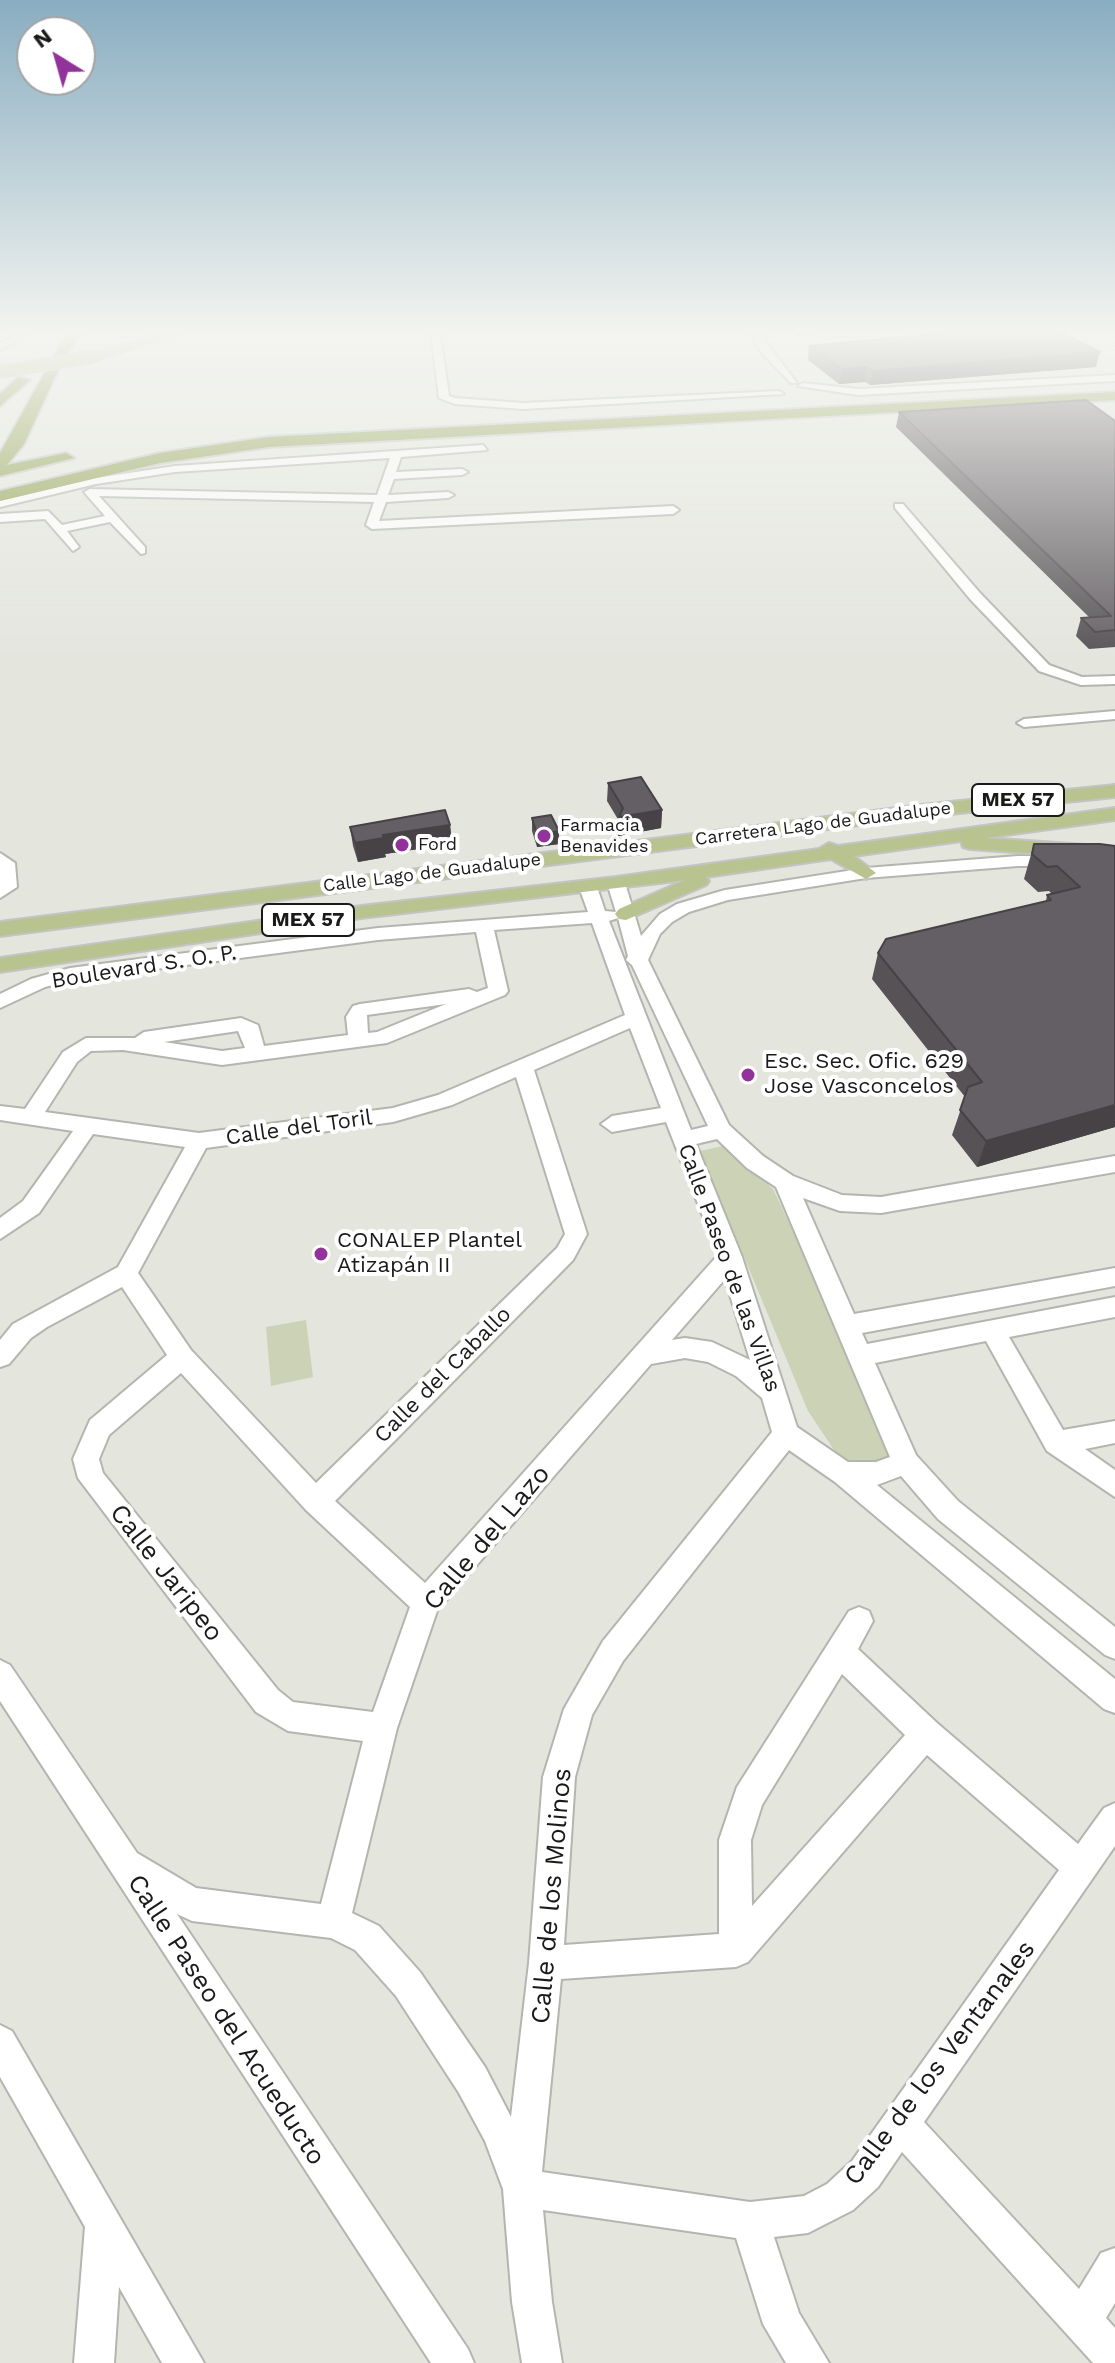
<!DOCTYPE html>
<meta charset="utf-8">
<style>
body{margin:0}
#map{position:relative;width:1115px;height:2363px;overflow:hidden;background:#e4e6de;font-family:"Work Sans",sans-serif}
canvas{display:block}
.north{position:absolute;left:16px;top:16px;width:80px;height:80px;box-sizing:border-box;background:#fff;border:2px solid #a3a4a3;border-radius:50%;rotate:323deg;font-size:22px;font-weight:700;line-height:32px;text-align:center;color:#1a1b19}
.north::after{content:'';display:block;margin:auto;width:28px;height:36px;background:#92339b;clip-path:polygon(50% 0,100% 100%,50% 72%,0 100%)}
</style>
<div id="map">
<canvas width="1115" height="2363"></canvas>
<div class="north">N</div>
</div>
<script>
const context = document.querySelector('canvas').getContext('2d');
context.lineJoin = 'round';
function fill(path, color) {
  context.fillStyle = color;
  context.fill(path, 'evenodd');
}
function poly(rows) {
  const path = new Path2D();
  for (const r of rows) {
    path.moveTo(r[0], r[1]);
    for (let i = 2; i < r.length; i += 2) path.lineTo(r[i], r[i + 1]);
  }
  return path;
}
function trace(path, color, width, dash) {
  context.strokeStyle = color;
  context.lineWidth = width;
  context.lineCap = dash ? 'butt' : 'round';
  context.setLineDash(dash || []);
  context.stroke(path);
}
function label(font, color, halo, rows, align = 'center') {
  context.font = font + ' "Work Sans",sans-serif';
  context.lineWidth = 8;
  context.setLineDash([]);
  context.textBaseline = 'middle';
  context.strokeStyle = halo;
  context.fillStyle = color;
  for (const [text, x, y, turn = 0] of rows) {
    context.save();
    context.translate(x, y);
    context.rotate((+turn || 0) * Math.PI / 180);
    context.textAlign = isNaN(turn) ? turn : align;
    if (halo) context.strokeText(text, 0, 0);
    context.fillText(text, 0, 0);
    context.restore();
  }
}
fill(poly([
 [723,1146,773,1189,831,1311,892,1459,859,1469,840,1459,808,1411,700,1151],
 [306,1320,313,1377,271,1386,266,1327]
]), '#cbd2b6');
const minor = poly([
 [19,333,30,333,0,350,0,343,19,333],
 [431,333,440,333,449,396,455,398,523,403,779,391,784,394,523,409,455,404,439,398,431,333],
 [750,333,759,333,797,383,791,383,762,353,750,333],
 [1115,375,1115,381,858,395,798,386,803,383,858,389,1115,375],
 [483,445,487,450,401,457,396,472,462,469,468,472,462,475,394,479,388,495,448,492,454,495,448,498,386,502,379,521,673,506,679,510,673,514,372,529,366,525,374,502,99,496,145,547,145,553,141,554,110,522,67,531,79,547,73,551,45,519,0,522,0,514,48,511,62,525,105,516,84,492,90,489,377,495,390,458,175,472,96,484,0,507,0,501,96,478,175,466,483,445],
 [895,504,903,504,980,593,1049,665,1082,677,1115,676,1115,684,1081,685,1039,671,970,599,895,508,895,504],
 [1115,711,1115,719,1024,727,1017,723,1024,719,1115,711],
 [0,853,15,863,17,887,0,898,0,853],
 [1018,856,1091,856,1115,860,1115,870,1091,866,1018,866,866,878,728,900,689,912,672,922,660,934,648,960,729,1125,763,1156,793,1176,842,1195,881,1197,1115,1156,1115,1172,881,1213,840,1211,803,1198,854,1314,1115,1268,1115,1286,862,1333,867,1344,1115,1297,1115,1317,1009,1337,1063,1430,1115,1421,1115,1443,1085,1449,1115,1470,1115,1497,1047,1451,986,1341,875,1363,916,1455,958,1501,1115,1627,1115,1659,1105,1655,938,1519,901,1476,877,1485,1115,1679,1115,1713,1104,1709,835,1482,789,1450,623,1661,592,1715,575,1777,564,1945,719,1934,719,1840,737,1787,849,1611,859,1607,869,1611,873,1621,858,1649,937,1723,1078,1844,1104,1808,1115,1803,1115,1846,924,2122,1079,2289,1101,2253,1115,2248,1115,2303,1106,2318,1115,2328,1115,2363,1093,2363,902,2152,878,2187,853,2210,808,2233,774,2237,799,2313,829,2363,786,2363,763,2324,736,2238,543,2210,552,2302,562,2363,522,2363,512,2302,503,2189,485,2141,459,2093,396,1996,355,1950,331,1938,192,1921,177,1914,468,2349,474,2363,431,2363,0,1701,0,1660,10,1665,137,1853,196,1888,321,1904,363,1741,288,1731,256,1712,78,1478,73,1459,90,1420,167,1355,122,1287,47,1327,31,1338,9,1364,0,1367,0,1340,13,1324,118,1267,185,1147,93,1134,39,1213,0,1239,0,1218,23,1201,73,1131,0,1120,0,1106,25,1109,63,1052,86,1038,135,1038,144,1032,241,1018,258,1025,264,1046,348,1035,346,1017,353,1006,360,1004,469,989,477,992,488,988,476,932,378,940,71,980,45,987,0,1008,0,994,31,979,70,968,378,928,588,912,579,887,588,882,597,887,605,911,616,912,607,883,616,878,625,883,641,936,660,914,677,904,725,890,866,868,1018,856],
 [618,918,628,956,626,960,632,965,708,1126,691,1130,609,921,618,918],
 [592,923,625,1015,438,1095,393,1108,199,1133,45,1112,77,1062,91,1051,123,1050,222,1065,387,1043,505,995,508,991,494,930,592,923],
 [446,1004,377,1032,368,1033,367,1015,446,1004],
 [630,1028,661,1108,612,1116,601,1124,612,1132,666,1122,718,1255,425,1583,335,1501,573,1260,587,1234,534,1070,630,1028],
 [238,1031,245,1048,222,1051,164,1042,238,1031],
 [516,1077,565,1234,557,1248,316,1483,191,1350,138,1273,206,1148,393,1122,452,1105,516,1077],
 [717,1139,747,1168,776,1187,890,1457,876,1462,848,1462,797,1427,742,1257,696,1144,717,1139],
 [725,1279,750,1360,712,1342,685,1338,672,1340,725,1279],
 [685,1358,708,1362,736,1376,762,1398,772,1432,603,1641,564,1709,543,1777,529,1963,511,2117,485,2067,420,1972,379,1926,352,1913,397,1728,437,1611,651,1364,685,1358],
 [181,1373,306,1510,410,1607,373,1712,293,1702,278,1690,103,1473,99,1459,109,1435,181,1373],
 [842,1674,905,1735,752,1906,751,1840,762,1805,842,1674],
 [927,1755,1059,1870,852,2161,827,2184,804,2196,750,2202,542,2172,561,1979,736,1967,748,1962,927,1755],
 [0,2025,12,2031,204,2363,162,2363,119,2287,114,2363,74,2363,85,2227,0,2077,0,2025]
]);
const major = poly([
 [164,333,181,333,101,358,91,356,164,333],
 [1115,785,1115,797,921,817,0,936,0,922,921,805,1115,785],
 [1115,808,1115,820,984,838,1115,847,1115,859,970,849,963,847,961,841,854,856,876,873,866,879,831,859,706,877,709,881,706,885,626,920,619,919,615,914,619,909,685,880,361,918,0,972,0,958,361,906,616,877,819,849,829,843,838,846,1115,808]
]);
const highway = poly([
 [67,333,80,333,59,368,24,444,7,465,66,453,74,458,0,476,0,453,67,333],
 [18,377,30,380,0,406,0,394,18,377],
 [1115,392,1115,400,269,447,160,463,0,501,0,491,160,453,269,437,1115,392]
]);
trace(minor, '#b3b5ae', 4);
trace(major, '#c3c4c3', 4);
trace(highway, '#c3c4c3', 4);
fill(minor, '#fff');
fill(major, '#b9c390');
fill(highway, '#8b9b46');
const majorBridge = poly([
 [0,372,97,356]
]);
trace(majorBridge, '#c3c4c3', 14, []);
trace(majorBridge, '#b9c390', 12);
fill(poly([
 [809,346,1096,367,870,385,865,382,839,384,808,360],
 [899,412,1115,421,1115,647,1089,649,1076,636,1081,618,1090,618,896,427],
 [608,783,662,810,661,828,618,836,619,821,607,801],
 [532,818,559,844,537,847,532,831],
 [450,825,452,844,385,854,386,857,358,862,353,846,350,827],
 [1034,844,1115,846,1115,1127,977,1167,952,1135,965,1097,872,979,878,953,1046,901,1047,895,1052,894,1049,891,1038,892,1024,879]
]), '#565256');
fill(poly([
 [796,333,824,333,795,336],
 [1100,352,1096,367,870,385,872,371],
 [867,367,865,382,839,384,842,369],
 [662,810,661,828,618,836,619,817],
 [450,825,452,844,385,854,386,857,358,862,355,843,383,835],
 [559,831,559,844,537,847,537,835],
 [1115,1105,1115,1127,977,1167,986,1141]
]), '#464246');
const building = poly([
 [945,333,1062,333,1100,352,872,371,867,367,842,369,809,346,945,333],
 [1086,400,1115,421,1115,630,1095,632,1081,618,1111,616,899,412,1086,400],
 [641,777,662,810,619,817,623,808,608,783,641,777],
 [445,810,450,825,383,835,383,838,355,843,350,827,445,810],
 [551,815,559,831,537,835,532,818,551,815],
 [1034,844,1100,844,1115,846,1115,1105,986,1141,960,1110,968,1087,982,1082,878,953,886,939,1051,900,1047,895,1080,887,1057,866,1047,867,1032,854,1034,844]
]);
fill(building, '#645f64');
trace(building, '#464246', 2);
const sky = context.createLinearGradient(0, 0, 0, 664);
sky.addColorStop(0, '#89adc1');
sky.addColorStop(0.5, '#f3f4f0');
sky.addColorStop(1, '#f3f4f000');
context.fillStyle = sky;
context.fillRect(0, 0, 1115, 664);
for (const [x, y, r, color] of [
 [544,836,8,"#92339b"],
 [402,845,8,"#92339b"],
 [748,1075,8,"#92339b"],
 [321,1254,8,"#92339b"]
]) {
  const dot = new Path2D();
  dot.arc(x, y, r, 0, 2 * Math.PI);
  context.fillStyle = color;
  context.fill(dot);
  trace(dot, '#fff', 3);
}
label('18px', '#1a1b19', '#fff', [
 ["Carretera Lago de Guadalupe",823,824,-7],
 ["Calle Lago de Guadalupe",432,873,-7]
]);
label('18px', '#1a1b19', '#fff', [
 ["Farmacia",560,826],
 ["Benavides",560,847],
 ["Ford",418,845]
], 'left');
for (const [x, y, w] of [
 [1018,800,92],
 [308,920,92]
]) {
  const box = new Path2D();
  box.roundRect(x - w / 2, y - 16, w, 32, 6);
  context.fillStyle = '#fff';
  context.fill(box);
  trace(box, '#1a1b19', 2);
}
label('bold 20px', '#1a1b19', null, [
 ["MEX 57",1018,800],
 ["MEX 57",308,920]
]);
label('22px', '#1a1b19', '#fff', [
 ["Boulevard S. O. P.",144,967,-9],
 ["Calle del Toril",299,1128,-8],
 ["Calle Paseo de las Villas",729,1268,70],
 ["Calle del Caballo",443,1375,-45]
]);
label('22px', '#1a1b19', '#fff', [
 ["Esc. Sec. Ofic. 629",764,1062],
 ["Jose Vasconcelos",764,1087],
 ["CONALEP Plantel",337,1241],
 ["Atizapán II",337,1266]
], 'left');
label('26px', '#1a1b19', '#fff', [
 ["Calle del Lazo",487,1538,-50],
 ["Calle Jaripeo",166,1573,52],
 ["Calle de los Molinos",552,1896,-85],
 ["Calle Paseo del Acueducto",226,2020,57],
 ["Calle de los Ventanales",940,2063,-53]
]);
</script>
